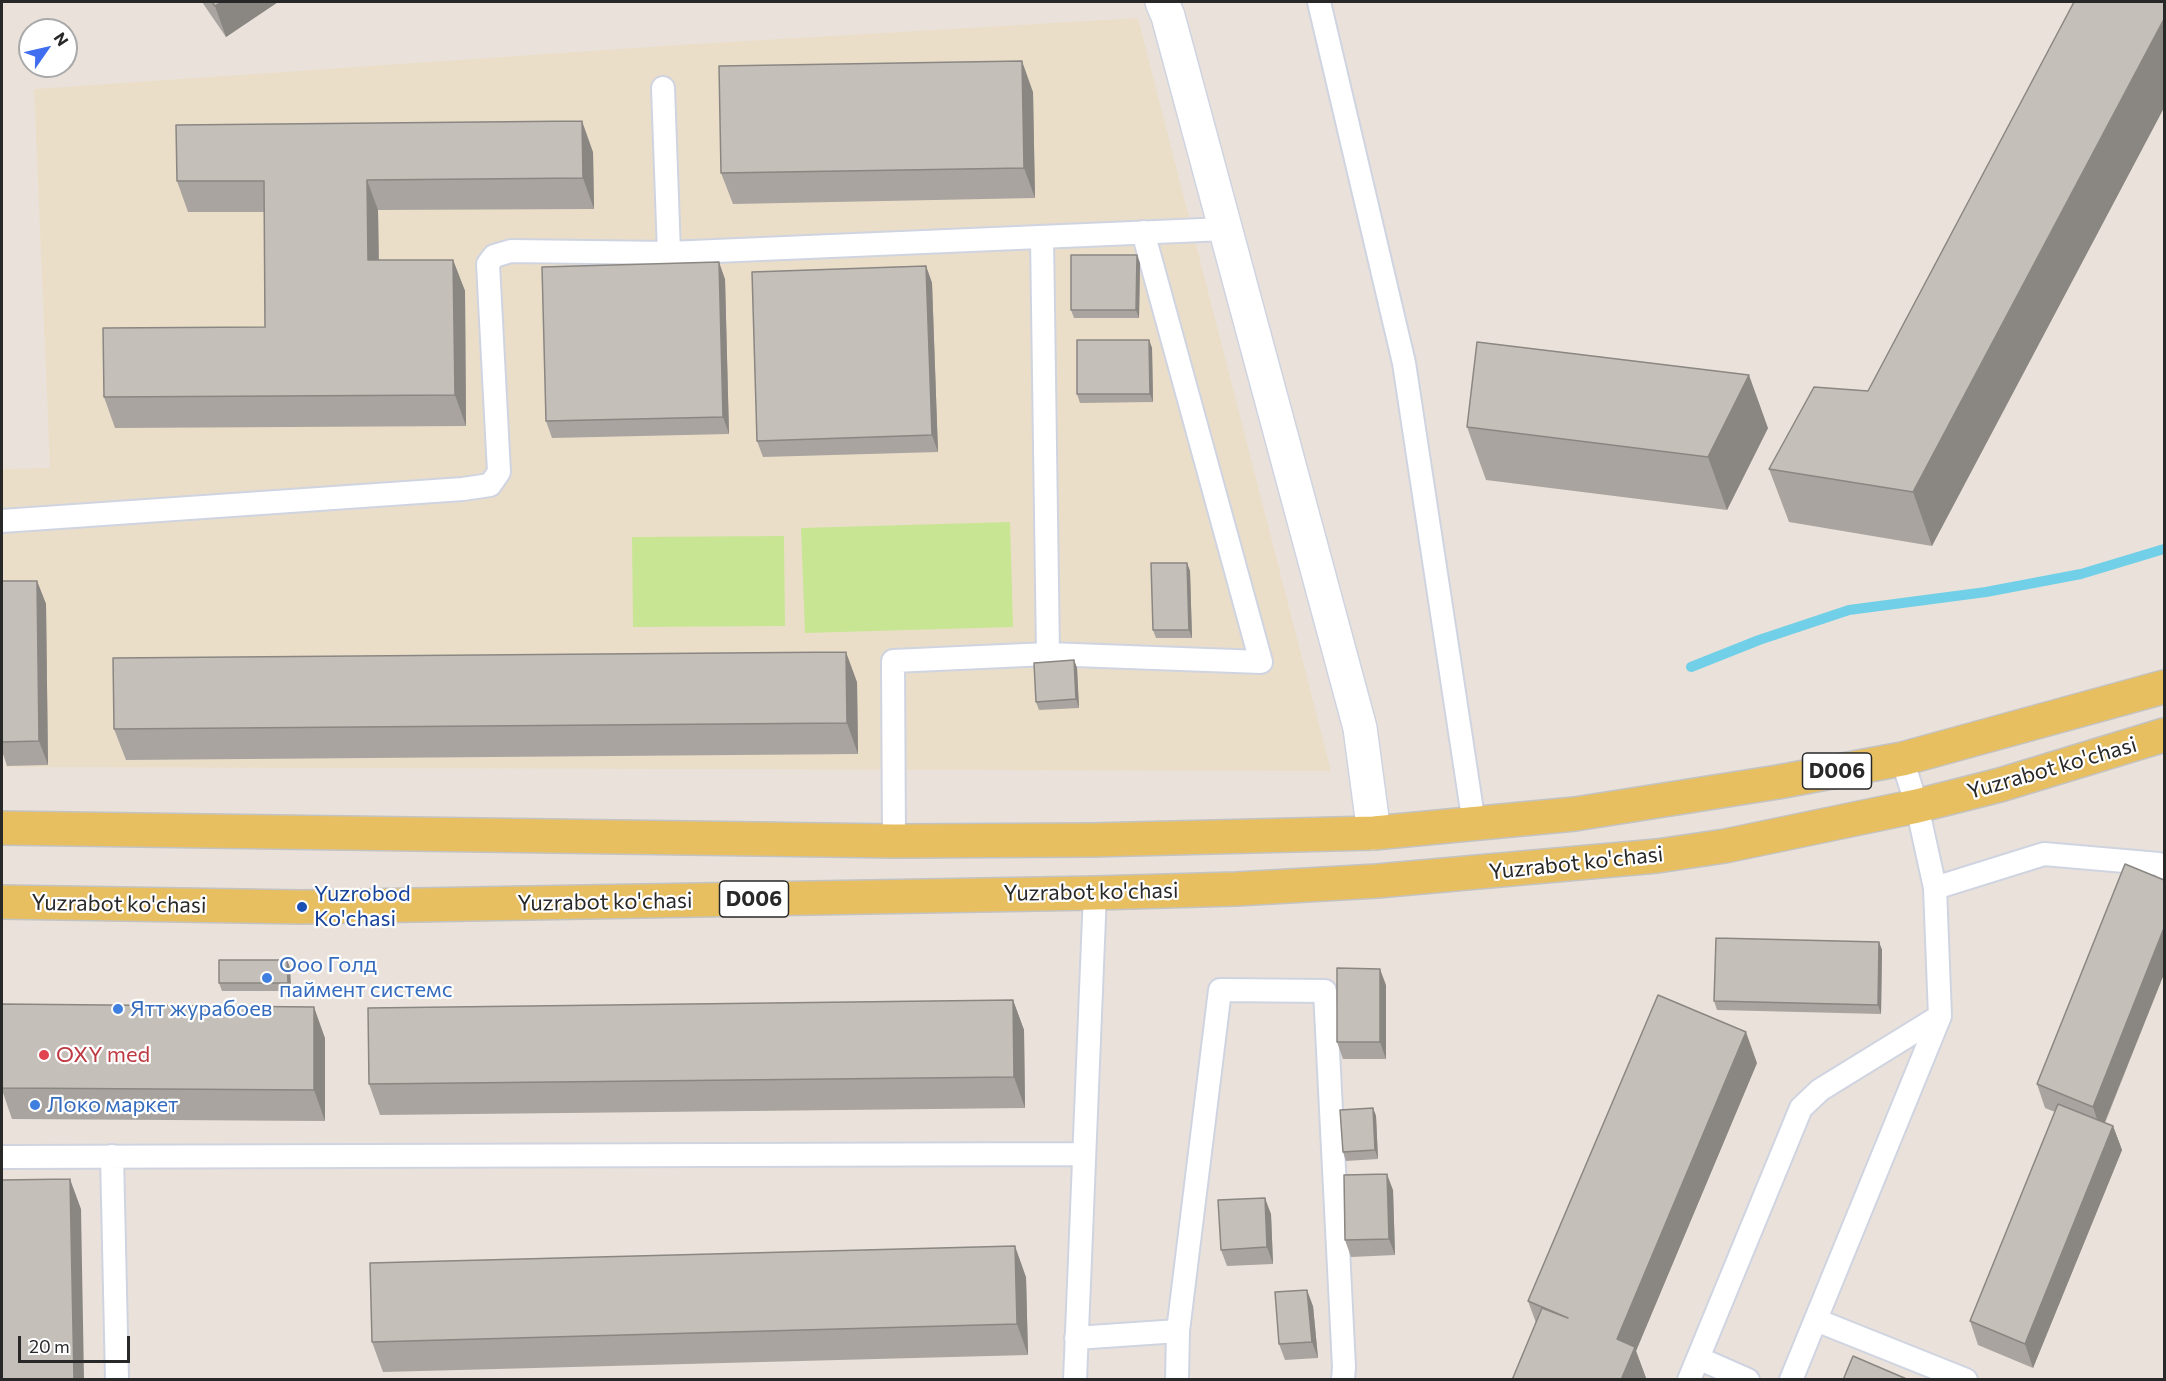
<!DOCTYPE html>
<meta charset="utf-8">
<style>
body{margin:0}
#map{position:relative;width:2166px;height:1381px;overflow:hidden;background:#eae2da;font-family:Commissioner,sans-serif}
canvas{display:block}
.frame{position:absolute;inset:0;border:3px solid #282828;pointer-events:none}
.north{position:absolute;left:18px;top:18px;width:60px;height:60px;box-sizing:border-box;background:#fff;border:2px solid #a9a9a9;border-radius:50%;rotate:56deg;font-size:16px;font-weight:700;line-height:24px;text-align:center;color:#282828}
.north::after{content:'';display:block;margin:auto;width:21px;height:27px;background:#416ef0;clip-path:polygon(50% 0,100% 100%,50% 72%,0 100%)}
.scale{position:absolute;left:18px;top:1336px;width:112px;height:27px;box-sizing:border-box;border:3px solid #282828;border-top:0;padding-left:8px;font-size:18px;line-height:21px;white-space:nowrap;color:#282828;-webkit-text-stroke:4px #fff;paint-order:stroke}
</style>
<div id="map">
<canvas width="2166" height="1381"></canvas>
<div class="frame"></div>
<div class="north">N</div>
<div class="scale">20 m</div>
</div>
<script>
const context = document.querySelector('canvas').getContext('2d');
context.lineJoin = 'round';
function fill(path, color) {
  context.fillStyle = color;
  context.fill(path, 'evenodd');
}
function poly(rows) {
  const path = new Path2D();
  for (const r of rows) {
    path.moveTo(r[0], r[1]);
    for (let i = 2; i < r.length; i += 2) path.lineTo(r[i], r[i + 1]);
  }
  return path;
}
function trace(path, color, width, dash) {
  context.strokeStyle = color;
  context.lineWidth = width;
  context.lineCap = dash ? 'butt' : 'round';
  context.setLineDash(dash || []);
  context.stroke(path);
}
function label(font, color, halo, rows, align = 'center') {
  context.font = font + ' Commissioner,sans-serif';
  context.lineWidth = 4.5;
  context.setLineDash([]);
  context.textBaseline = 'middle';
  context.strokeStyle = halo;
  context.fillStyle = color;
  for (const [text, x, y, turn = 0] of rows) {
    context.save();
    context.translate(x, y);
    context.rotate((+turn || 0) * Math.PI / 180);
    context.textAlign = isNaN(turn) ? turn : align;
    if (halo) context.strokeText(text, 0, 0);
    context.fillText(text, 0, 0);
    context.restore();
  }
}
fill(poly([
 [1138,18,1331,771,6,767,2,469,50,468,34,89,678,45]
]), '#ebdec9');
fill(poly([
 [1010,522,1013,627,805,633,801,528],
 [784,536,785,626,633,627,632,537]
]), '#c8e594');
trace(poly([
 [1691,667,1759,640,1849,610,1986,592,2081,574,2164,549]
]), '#71d0e7', 10);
const service = poly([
 [1319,2,1404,363,1474,824],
 [663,88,669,253],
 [1042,237,1048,654],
 [2,521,463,489,490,485,499,472,488,264,494,256,511,251,669,253,1225,229],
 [894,841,893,661,1048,654,1261,662,1143,232],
 [1935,888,2044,854,2159,864,2164,868],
 [112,1156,117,1380],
 [2,1157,1084,1154],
 [1816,1320,1966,1380],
 [1076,1338,1178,1331],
 [1698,1358,1748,1380],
 [1075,1380,1095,893],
 [1177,1380,1178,1331,1220,990,1325,991,1344,1367,1343,1380],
 [1689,1380,1801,1108,1820,1090,1940,1016],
 [1791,1380,1940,1016,1935,888,1917,806,1902,759]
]);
const minor = poly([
 [1162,2,1168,16,1360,728,1374,833]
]);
const primary = poly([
 [2,828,894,841,1092,840,1374,833,1575,814,1778,782,1902,759,2164,687],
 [2,902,302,907,1095,893,1236,889,1377,881,1657,856,1725,846,1917,806,2000,785,2164,735]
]);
trace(service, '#cfd4e0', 26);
trace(minor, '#cfd4e0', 36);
trace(primary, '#c3c3c3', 36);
trace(service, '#fff', 22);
trace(minor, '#fff', 33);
trace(primary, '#e8bf60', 33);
fill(poly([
 [202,2,278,2,226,37],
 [2074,2,1932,546,1789,522,1769,469,1868,391],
 [1033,92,1035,198,733,204,721,173],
 [593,152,594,209,378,210,379,260,453,260,465,291,466,426,115,428,104,397,265,327,264,212,188,212,177,181],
 [1140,263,1139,318,1074,318,1071,310],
 [926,266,932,283,938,452,763,457,757,441],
 [725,279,729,434,552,438,546,421],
 [1149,340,1152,348,1153,402,1080,403,1077,394],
 [1467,427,1768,428,1727,510,1486,480],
 [1187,563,1190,571,1192,638,1156,638,1153,630],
 [2,581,37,581,46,604,48,765,7,766,2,751],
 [1074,660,1077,668,1079,708,1039,710,1036,702],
 [857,682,858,754,126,760,114,729],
 [1879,942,1882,950,1881,1014,1717,1010,1714,1001],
 [287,960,290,968,291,991,222,991,219,983],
 [2164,974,2105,1123,2113,1126,2122,1150,2033,1368,1978,1345,1970,1321,2055,1112,2045,1108,2037,1084],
 [1386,985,1386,1059,1343,1059,1337,1042],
 [1013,1000,1024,1030,1025,1108,380,1115,369,1084],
 [2,1004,325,1038,325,1121,12,1119,2,1090],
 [1757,1063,1636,1351,1646,1378,1536,1323,1528,1301],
 [1373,1108,1376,1116,1378,1159,1346,1161,1343,1152],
 [1393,1190,1395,1255,1351,1257,1345,1240],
 [1271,1214,1273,1264,1227,1266,1221,1250],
 [1026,1277,1028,1355,383,1372,372,1342],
 [1313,1306,1318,1358,1285,1360,1279,1344]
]), '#a9a49f');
fill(poly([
 [222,2,278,2,226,37,215,6],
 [2164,19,2164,108,1932,546,1913,492],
 [1022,61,1033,92,1035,198,1024,168],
 [582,121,593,152,594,209,583,178],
 [367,180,378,210,379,291,368,260],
 [1137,255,1140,263,1139,318,1136,310],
 [453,260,465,291,466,426,455,395],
 [719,262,725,279,729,434,723,417],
 [926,266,932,283,938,452,932,435],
 [1149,340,1152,348,1153,402,1150,394],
 [1749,375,1768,428,1727,510,1708,457],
 [1187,563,1190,571,1192,638,1189,630],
 [37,581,46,604,48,765,39,741],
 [846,652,857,682,858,754,847,723],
 [1074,660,1077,668,1079,708,1076,699],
 [2164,928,2164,974,2101,1131,2093,1107],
 [1879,942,1882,950,1881,1014,1878,1005],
 [287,960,290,968,291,991,288,983],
 [1380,969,1386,985,1386,1059,1380,1042],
 [1013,1000,1024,1030,1025,1108,1014,1077],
 [314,1007,325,1038,325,1121,314,1090],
 [1746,1032,1757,1063,1636,1351,1646,1378,1645,1380,1621,1380,1617,1339],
 [1373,1108,1376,1116,1378,1159,1375,1150],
 [2113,1126,2122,1150,2033,1368,2025,1344],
 [1387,1174,1393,1190,1395,1255,1389,1239],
 [70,1179,81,1209,84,1380,74,1380],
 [1265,1198,1271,1214,1273,1264,1267,1247],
 [1015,1246,1026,1277,1028,1355,1017,1324],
 [1307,1290,1313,1306,1318,1358,1312,1342]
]), '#8a8682');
const building = poly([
 [212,2,222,2,215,6,212,2],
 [2074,2,2164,2,2164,19,1913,492,1769,469,1814,387,1868,391,2074,2],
 [1022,61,1024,168,721,173,719,66,1022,61],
 [582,121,583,178,367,180,368,260,453,260,455,395,104,397,103,328,265,327,264,181,177,181,176,125,582,121],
 [1071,255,1137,255,1136,310,1071,310,1071,255],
 [719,262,723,417,546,421,542,267,719,262],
 [926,266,932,435,757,441,752,272,926,266],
 [1077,340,1149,340,1150,394,1077,394,1077,340],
 [1477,342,1749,375,1708,457,1467,427,1477,342],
 [1151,563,1187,563,1189,630,1153,630,1151,563],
 [2,581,37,581,39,741,2,742,2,581],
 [846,652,847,723,114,729,113,658,846,652],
 [1074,660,1076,699,1036,702,1034,663,1074,660],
 [2125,864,2164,880,2164,928,2093,1107,2037,1084,2125,864],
 [1716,938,1879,942,1878,1005,1714,1001,1716,938],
 [219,960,287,960,288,983,219,983,219,960],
 [1337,968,1380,969,1380,1042,1337,1042,1337,968],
 [1658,995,1746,1032,1617,1339,1635,1347,1621,1380,1512,1380,1542,1308,1568,1318,1528,1301,1658,995],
 [1013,1000,1014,1077,369,1084,368,1008,1013,1000],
 [2,1004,314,1007,314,1090,2,1088,2,1004],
 [2058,1104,2113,1126,2025,1344,1970,1321,2058,1104],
 [1373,1108,1375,1150,1343,1152,1340,1110,1373,1108],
 [1387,1174,1389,1239,1345,1240,1344,1175,1387,1174],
 [70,1179,74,1380,2,1380,2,1180,70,1179],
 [1265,1198,1267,1247,1221,1250,1218,1200,1265,1198],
 [1015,1246,1017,1324,372,1342,370,1263,1015,1246],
 [1307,1290,1312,1342,1279,1344,1275,1292,1307,1290],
 [1853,1356,1909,1380,1843,1380,1853,1356]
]);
fill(building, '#c5bfb9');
trace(building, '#8a8682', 1.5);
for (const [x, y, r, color] of [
 [302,907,6,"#1a4fb4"],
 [267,978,6,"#3f7fe0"],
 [118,1009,6,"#3f7fe0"],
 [44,1055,6,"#e0444e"],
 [35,1105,6,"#3f7fe0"]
]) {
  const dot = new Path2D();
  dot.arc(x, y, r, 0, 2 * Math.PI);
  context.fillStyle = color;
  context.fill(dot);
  trace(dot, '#fff', 2);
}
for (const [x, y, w] of [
 [1837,771,69],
 [754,899,69]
]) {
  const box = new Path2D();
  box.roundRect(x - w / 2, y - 18, w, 36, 4.5);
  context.fillStyle = '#fff';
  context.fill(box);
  trace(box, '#282828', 1.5);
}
label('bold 21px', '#282828', null, [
 ["D006",1837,771],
 ["D006",754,899]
]);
label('22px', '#282828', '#fff', [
 ["Yuzrabot ko'chasi",2052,768,-16],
 ["Yuzrabot ko'chasi",1576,863,-6],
 ["Yuzrabot ko'chasi",1091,892,-1],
 ["Yuzrabot ko'chasi",605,902,-1],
 ["Yuzrabot ko'chasi",119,904,1]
]);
label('22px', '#164399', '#fff', [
 ["Yuzrobod",314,894],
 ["Ko'chasi",314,919]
], 'left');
label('22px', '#366cbe', '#fff', [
 ["Ооо Голд",279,965],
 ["паймент системс",279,990],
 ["Ятт журабоев",130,1009],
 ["Локо маркет",47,1105]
], 'left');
label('22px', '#be3a42', '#fff', [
 ["OXY med",56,1055]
], 'left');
</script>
